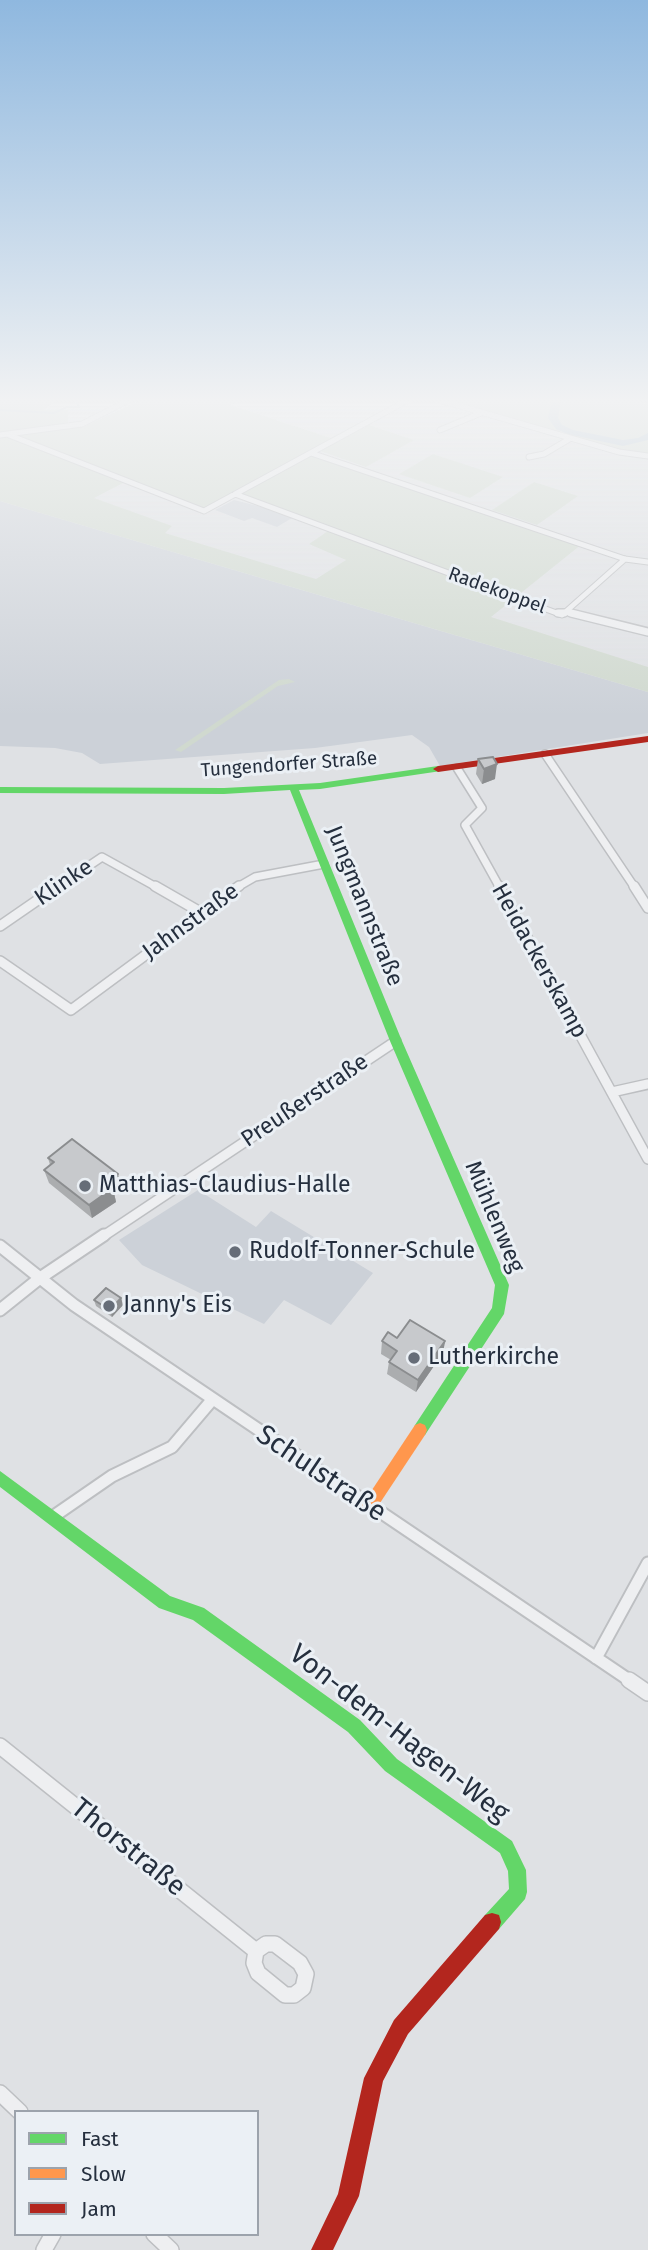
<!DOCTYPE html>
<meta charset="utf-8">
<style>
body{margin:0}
#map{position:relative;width:648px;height:2250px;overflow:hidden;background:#dfe1e4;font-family:"Fira Sans",sans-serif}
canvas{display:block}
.legend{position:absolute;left:14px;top:2110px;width:245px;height:126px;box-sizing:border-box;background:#ebf0f5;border:2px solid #9ca3ac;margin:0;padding:9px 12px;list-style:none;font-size:21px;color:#252f3e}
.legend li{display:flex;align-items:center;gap:14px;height:35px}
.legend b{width:35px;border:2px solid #9ca3ac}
</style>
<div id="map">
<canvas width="648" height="2250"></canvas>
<ul class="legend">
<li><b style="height:9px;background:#63d668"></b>Fast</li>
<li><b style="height:9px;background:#ff974d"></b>Slow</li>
<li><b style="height:9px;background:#b3261e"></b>Jam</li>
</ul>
</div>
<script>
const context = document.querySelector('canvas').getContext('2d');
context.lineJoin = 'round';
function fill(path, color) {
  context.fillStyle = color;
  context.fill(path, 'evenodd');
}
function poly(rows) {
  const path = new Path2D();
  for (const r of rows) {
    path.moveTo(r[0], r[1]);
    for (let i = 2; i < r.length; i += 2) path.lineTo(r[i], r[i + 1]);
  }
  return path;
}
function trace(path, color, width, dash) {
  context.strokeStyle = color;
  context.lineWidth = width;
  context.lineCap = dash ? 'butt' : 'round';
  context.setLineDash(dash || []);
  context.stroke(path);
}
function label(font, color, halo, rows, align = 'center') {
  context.font = font + ' "Fira Sans",sans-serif';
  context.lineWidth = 6;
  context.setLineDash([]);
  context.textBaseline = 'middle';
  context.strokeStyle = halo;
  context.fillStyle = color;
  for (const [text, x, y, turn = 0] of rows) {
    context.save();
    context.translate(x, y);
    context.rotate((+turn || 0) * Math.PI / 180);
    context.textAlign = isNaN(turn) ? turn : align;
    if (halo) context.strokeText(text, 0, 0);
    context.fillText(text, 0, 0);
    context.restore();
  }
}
fill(poly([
 [234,500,262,507,292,518,277,527,252,518,244,521,215,510],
 [0,501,648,692,648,733,440,766,429,747,412,735,315,748,100,764,82,753,55,748,0,746],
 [198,1190,256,1227,271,1211,373,1273,331,1325,284,1300,264,1324,142,1265,119,1240]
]), '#ccd1d8');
fill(poly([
 [0,401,54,401,44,410,68,410,68,423,83,427,139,401,240,401,231,405,334,439,312,452,582,544,491,617,648,667,648,692,0,501],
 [127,481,204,511,235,494,328,531,309,544,346,560,316,579,165,533,172,526,94,498],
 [446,401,636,401,648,405,648,455,622,450,572,437,573,434,558,429,561,433],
 [369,425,414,440,366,467,320,451],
 [433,454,503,477,470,498,399,474],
 [534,482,578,496,537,525,492,510],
 [289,679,295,682,278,686,181,752,175,750,279,680]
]), '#d0d9cf');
trace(poly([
 [0,410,54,413,67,407,79,407,76,401,79,400]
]), '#aabfd2', 2);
fill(poly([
 [552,400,561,400,558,418,562,425,573,430,623,440,638,438,648,433,648,440,623,446,567,434,556,429,548,418,552,400]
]), '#aabfd2');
const streetFar4 = poly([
 [439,400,619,452,648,456],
 [440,430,481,413],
 [0,435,82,424,129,400],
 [9,435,204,511,408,400],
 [311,453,625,559,648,562],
 [529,457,544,454,571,438],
 [235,494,562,615,625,559],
 [565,612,578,615]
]);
const streetFar3 = poly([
 [558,613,564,613],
 [571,613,648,632],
 [545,754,635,888],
 [457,768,482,808,465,825,500,888],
 [56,888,102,857,158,888],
 [236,888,255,877,324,864]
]);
const streetFar2 = poly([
 [155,886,202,913],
 [499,886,648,1159],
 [634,886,648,908],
 [0,926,58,886],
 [0,961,71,1010,239,886],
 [612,1092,648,1084],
 [102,1237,396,1041]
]);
const streetFar1 = poly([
 [0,1246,74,1305,632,1682],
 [0,1310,40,1278,104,1235],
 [54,1516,112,1476,172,1447,212,1400],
 [596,1658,648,1563]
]);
const street = poly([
 [629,1680,648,1693],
 [0,1746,256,1951],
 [266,1944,275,1944,300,1963,306,1974,303,1988,294,1995,285,1995,258,1973,254,1963,256,1951,266,1944],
 [0,2093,20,2112],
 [154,2234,171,2250],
 [44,2250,53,2234]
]);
trace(streetFar4, '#bdbfc2', 7);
trace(streetFar3, '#bdbfc2', 10);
trace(streetFar2, '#bdbfc2', 12);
trace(streetFar1, '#bdbfc2', 15);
trace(street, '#bdbfc2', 18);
trace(streetFar4, '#eeeff1', 5);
trace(streetFar3, '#eeeff1', 7);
trace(streetFar2, '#eeeff1', 9);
trace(streetFar1, '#eeeff1', 11);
trace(street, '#eeeff1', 15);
fill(poly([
 [438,766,441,767,441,771,320,789,299,790,402,1041,509,1285,504,1314,425,1435,420,1437,415,1435,413,1430,415,1425,492,1308,495,1285,390,1041,290,790,224,794,0,793,0,787,224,788,320,783,438,766],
 [0,1471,170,1596,204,1608,360,1720,397,1759,512,1841,526,1870,527,1892,525,1899,499,1929,492,1931,485,1929,483,1922,485,1915,509,1889,508,1871,500,1853,385,1771,348,1732,193,1620,159,1608,0,1487,0,1471]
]), '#63d668');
fill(poly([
 [420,1423,425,1425,427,1430,425,1435,374,1512,369,1515,364,1512,361,1507,364,1502,415,1425,420,1423]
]), '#ff974d');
fill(poly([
 [648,736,648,742,438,772,433,769,438,766,648,736],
 [492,1913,499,1915,501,1922,499,1929,408,2034,383,2081,359,2196,333,2250,311,2250,338,2194,364,2078,394,2020,485,1915,492,1913]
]), '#b3261e');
fill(poly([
 [478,759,495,779,482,784,476,774],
 [48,1158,118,1174,121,1188,114,1193,116,1202,92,1218,49,1183,44,1170,50,1165],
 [121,1298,123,1305,112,1317,96,1306,94,1300],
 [397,1338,445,1341,443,1353,416,1392,387,1374,389,1362,391,1360,381,1354,382,1341]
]), '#abadaf');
fill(poly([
 [497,764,495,779,482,784,484,769],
 [118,1174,121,1188,114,1193,116,1202,92,1218,89,1205,107,1183],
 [121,1298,123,1305,112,1317,110,1310],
 [445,1341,443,1353,416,1392,418,1380]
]), '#8b8d8f');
const building = poly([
 [493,757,497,764,484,769,478,759,493,757],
 [72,1139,118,1174,107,1183,113,1188,89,1205,44,1170,54,1162,48,1158,72,1139],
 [106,1288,121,1298,110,1310,94,1300,106,1288],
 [410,1320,445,1341,418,1380,389,1362,397,1351,382,1341,388,1332,397,1338,410,1320]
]);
fill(building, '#c7c9cc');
trace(building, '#8b8d8f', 2);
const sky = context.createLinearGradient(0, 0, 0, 716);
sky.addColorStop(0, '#8fb8df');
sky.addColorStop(0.56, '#f1f2f3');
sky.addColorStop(1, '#f1f2f300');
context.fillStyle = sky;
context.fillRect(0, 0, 648, 716);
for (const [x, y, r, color] of [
 [85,1186,7,"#666d78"],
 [235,1252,7,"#666d78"],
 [109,1306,7,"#666d78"],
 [414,1358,7,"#666d78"]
]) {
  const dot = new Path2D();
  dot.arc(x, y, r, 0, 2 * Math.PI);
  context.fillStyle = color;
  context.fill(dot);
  trace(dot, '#ebf0f5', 2.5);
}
label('19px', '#252f3e', '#ebf0f5', [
 ["Radekoppel",497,591,20],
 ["Tungendorfer Straße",289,765,-4]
]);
label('23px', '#252f3e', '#ebf0f5', [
 ["Klinke",64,883,-34],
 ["Jungmannstraße",364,906,68],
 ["Jahnstraße",191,922,-36],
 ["Heidackerskamp",539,961,61],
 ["Preußerstraße",305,1101,-34],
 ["Mühlenweg",494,1217,67]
]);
label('23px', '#252f3e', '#ebf0f5', [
 ["Matthias-Claudius-Halle",99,1186],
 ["Rudolf-Tonner-Schule",249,1252],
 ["Janny's Eis",123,1306],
 ["Lutherkirche",428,1358]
], 'left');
label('28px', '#252f3e', '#ebf0f5', [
 ["Schulstraße",321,1474,34],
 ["Von-dem-Hagen-Weg",399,1734,38],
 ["Thorstraße",128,1848,39]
]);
</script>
